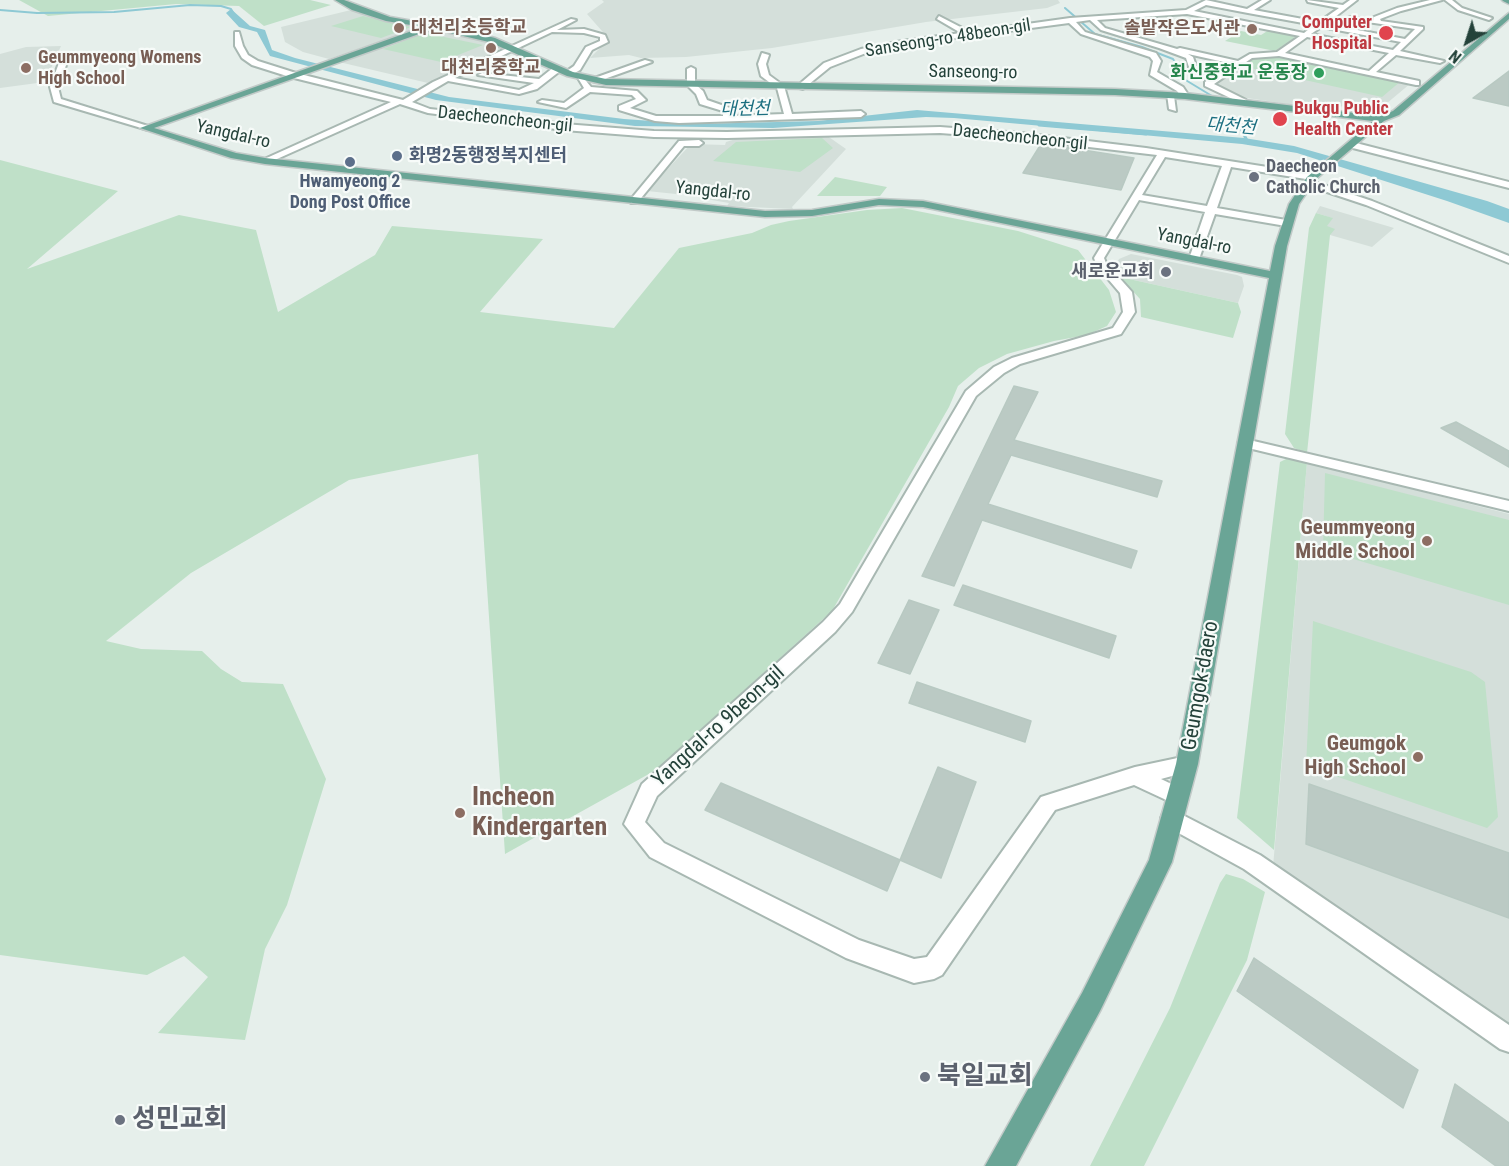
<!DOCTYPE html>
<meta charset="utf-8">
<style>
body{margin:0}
#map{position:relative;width:1509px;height:1166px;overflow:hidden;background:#e6efeb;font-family:"Roboto Condensed",sans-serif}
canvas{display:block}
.north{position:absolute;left:1437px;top:12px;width:60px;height:60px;-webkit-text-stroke:4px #f7fbf9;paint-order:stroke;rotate:219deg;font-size:16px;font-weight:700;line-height:24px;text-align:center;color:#24423a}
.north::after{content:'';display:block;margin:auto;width:21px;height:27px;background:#24423a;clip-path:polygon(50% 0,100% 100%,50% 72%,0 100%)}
</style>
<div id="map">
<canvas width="1509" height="1166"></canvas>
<div class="north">N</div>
</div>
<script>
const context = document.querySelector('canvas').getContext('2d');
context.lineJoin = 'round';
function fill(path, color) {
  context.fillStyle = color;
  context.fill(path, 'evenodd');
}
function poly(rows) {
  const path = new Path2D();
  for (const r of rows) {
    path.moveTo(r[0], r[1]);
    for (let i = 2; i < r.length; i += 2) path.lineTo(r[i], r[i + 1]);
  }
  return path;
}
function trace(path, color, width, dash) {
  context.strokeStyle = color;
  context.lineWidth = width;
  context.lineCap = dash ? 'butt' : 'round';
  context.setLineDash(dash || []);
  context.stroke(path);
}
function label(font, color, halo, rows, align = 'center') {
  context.font = font + ' "Roboto Condensed","Noto Sans KR",sans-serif';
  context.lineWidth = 4.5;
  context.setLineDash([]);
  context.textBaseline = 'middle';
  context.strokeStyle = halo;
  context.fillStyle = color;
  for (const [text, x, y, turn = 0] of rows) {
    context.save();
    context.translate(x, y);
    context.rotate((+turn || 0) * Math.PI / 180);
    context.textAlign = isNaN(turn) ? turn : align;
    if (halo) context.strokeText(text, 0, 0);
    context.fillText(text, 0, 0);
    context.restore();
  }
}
fill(poly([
 [602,0,1058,0,1060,3,1047,8,926,22,772,48,686,57,641,58,629,55,590,58,609,39,587,14,604,2],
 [351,10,421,27,329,59,303,52,285,42,281,27],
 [431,29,470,37,502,48,428,83,339,62],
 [61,46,45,82,0,88,0,54,26,47],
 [1278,55,1411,83,1386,104,1315,108,1240,97,1214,83,1251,57],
 [826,135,846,149,792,207,793,209,727,206,729,203,706,199,710,193,682,187,676,194,647,191,691,144,725,145,726,142,736,139],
 [1320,206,1394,228,1372,247,1330,235,1326,226,1332,218,1316,213],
 [1131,254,1237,275,1242,277,1244,286,1238,303,1120,277,1116,266,1119,259],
 [1307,462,1509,514,1509,1027,1273,867]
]), '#d4dfda');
fill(poly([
 [19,0,310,0,331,5,264,26,239,6,176,4,48,16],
 [363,16,411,27,381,38,331,26],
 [1269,30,1293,34,1294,38,1275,51,1225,41,1241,31,1261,35],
 [425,33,483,45,441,62,383,49],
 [1281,56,1401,81,1382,97,1241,66,1252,58],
 [822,138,833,148,800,172,713,161,736,142],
 [0,160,118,191,27,269,179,215,256,230,278,312,375,255,392,226,543,239,480,312,614,328,679,248,752,233,771,225,789,221,867,210,902,208,1018,231,1078,250,1109,290,1116,312,1107,326,1087,335,1054,341,1007,354,979,368,958,386,949,407,832,611,656,770,505,854,478,454,349,480,191,573,106,641,141,649,202,651,221,669,242,682,283,684,326,779,287,905,265,949,245,1040,158,1033,208,977,184,956,147,975,0,955],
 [835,177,887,187,880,196,817,196],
 [1316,213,1333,218,1327,226,1335,229,1330,235,1307,453,1294,448,1285,434,1309,228],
 [1120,277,1238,303,1241,312,1233,338,1141,317,1140,299],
 [1288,458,1307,462,1274,850,1237,818,1280,462],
 [1325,473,1509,520,1509,605,1323,550],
 [1313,621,1471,672,1485,682,1498,817,1487,828,1306,766],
 [1226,874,1243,879,1265,892,1247,960,1144,1166,1090,1166,1170,1008,1220,883]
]), '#bfe0c8');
fill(poly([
 [231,9,250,26,265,30,272,50,295,58,449,97,624,119,695,124,818,121,917,110,1244,138,1294,146,1487,201,1509,209,1509,223,1447,201,1297,153,1242,144,954,118,926,117,773,128,635,126,436,100,270,56,257,32,239,27,226,13]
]), '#8ec9d4');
trace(poly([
 [1065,8,1095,34,1142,47,1173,59,1175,62,1171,68,1174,73,1212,96],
 [0,10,37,13,114,12,190,5,221,6,231,9,234,14]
]), '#8ec9d4', 2);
trace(poly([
 [1039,125,1146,134],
 [1241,128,1248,143]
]), '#8ec9d4', 3);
const building = poly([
 [1509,71,1509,106,1473,98,1509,71],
 [1041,144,1051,145,1134,158,1121,190,1023,173,1041,144],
 [1014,386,1038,392,1014,440,1162,481,1157,497,1011,455,988,504,1137,551,1131,568,982,520,954,586,922,576,1014,386],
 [1456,422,1509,451,1509,467,1441,428,1456,422],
 [963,585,1116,636,1109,658,954,605,963,585],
 [909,600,939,610,910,674,878,663,909,600],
 [917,682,1031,721,1025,742,909,703,917,682],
 [938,767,976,782,941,878,900,860,938,767],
 [721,783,900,860,887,891,705,810,721,783],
 [1309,784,1509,853,1509,918,1306,844,1309,784],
 [1254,958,1418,1070,1403,1108,1237,991,1254,958],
 [1455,1084,1509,1123,1509,1166,1496,1166,1442,1127,1455,1084]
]);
fill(building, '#bbcac4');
trace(building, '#b8c9c2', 1.5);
const minor = poly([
 [1206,0,1247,9,1262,0,1270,0,1254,10,1319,22,1339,8,1308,2,1307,0,1343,5,1350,0,1357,0,1326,24,1405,39,1415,29,1347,19,1350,17,1374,20,1374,17,1397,8,1430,0,1442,0,1401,11,1380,19,1381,21,1423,27,1423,29,1400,51,1444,61,1440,63,1396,55,1376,72,1419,81,1419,85,1416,85,1279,56,1252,58,1214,84,1246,100,1246,104,1243,104,1205,86,1205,82,1216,75,1190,70,1186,58,1159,48,1101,30,1090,20,1076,22,1085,32,1156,53,1161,61,1157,72,1183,87,1189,96,1188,98,1182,98,1177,91,1150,75,1153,61,1150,57,1081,34,1069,23,902,45,866,53,830,67,803,89,796,87,824,63,861,49,902,41,961,33,937,19,939,16,970,32,1070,18,1186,10,1206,0],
 [1206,5,1248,13,1314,25,1304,33,1194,11,1206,5],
 [1187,14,1300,36,1277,52,1250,54,1238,61,1180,48,1177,49,1105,28,1097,20,1187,14],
 [1321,27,1401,42,1393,50,1311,34,1321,27],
 [1307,37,1389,53,1369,71,1285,53,1307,37],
 [1188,54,1233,64,1221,72,1196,66,1193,57,1188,54],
 [1445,0,1452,0,1462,8,1492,18,1489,20,1458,10,1445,0],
 [571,19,576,20,557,30,584,29,605,35,608,42,592,50,580,70,571,75,564,73,574,66,586,47,600,41,600,37,584,33,552,32,455,78,519,90,534,83,478,75,482,73,539,79,554,67,560,67,560,71,537,89,519,94,448,81,412,102,430,109,564,124,654,131,727,132,940,127,1021,133,1146,148,1312,174,1317,177,1312,180,1231,167,1217,208,1286,220,1291,223,1286,226,1215,214,1199,259,1194,262,1189,259,1205,212,1139,200,1104,258,1106,263,1132,292,1135,312,1121,334,1020,364,1004,373,976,396,852,612,835,632,657,796,645,822,664,843,859,940,914,959,927,957,1041,797,1135,767,1187,756,1194,758,1197,764,1194,770,1161,779,1184,790,1187,796,1184,802,1177,805,1134,785,1055,810,942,975,934,979,914,983,846,958,650,857,624,824,642,784,823,622,840,604,966,391,994,367,1012,358,1113,328,1123,312,1120,293,1097,266,1094,258,1157,155,1021,139,940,133,727,138,654,137,564,130,428,113,400,104,268,163,260,161,391,102,290,77,252,65,242,58,235,46,235,32,239,32,243,46,248,55,258,61,296,73,403,100,433,82,571,19],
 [1165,157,1222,166,1207,206,1142,195,1165,157],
 [762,53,769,55,766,64,769,75,784,86,792,114,861,111,865,114,861,117,679,123,655,121,619,110,619,106,636,99,632,95,590,92,566,108,538,102,542,100,564,103,584,88,578,78,582,76,591,87,637,91,646,100,630,108,656,116,723,116,723,111,700,104,696,94,687,85,687,69,691,67,695,69,695,84,703,91,707,100,730,108,731,116,784,114,777,88,761,76,758,64,762,53],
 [62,55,69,57,58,87,61,99,148,126,148,130,54,102,50,87,62,55],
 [645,60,652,62,596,82,589,80,645,60],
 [1167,94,1174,96,1176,111,1169,109,1167,94],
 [679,141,699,140,703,143,699,146,684,146,637,203,631,203,631,199,679,141],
 [1352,142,1509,182,1509,188,1349,147,1348,145,1352,142],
 [1306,181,1312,181,1372,201,1509,256,1509,263,1366,205,1306,185,1306,181],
 [1245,439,1509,501,1509,511,1240,446,1238,443,1245,439],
 [1171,809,1260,855,1509,1025,1509,1052,1500,1049,1244,869,1164,825,1161,818,1164,811,1171,809]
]);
const major = poly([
 [335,0,344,0,390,17,464,30,495,38,573,72,606,79,1115,89,1185,93,1380,116,1393,111,1509,13,1509,19,1399,115,1384,121,1316,179,1299,204,1287,246,1198,764,1172,862,1100,1011,1016,1166,985,1166,1082,993,1149,860,1176,764,1269,278,923,207,879,205,812,216,765,217,265,164,231,158,140,128,423,27,386,21,352,10,335,0],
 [433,29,489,42,567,76,606,85,1115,95,1185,99,1373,121,1307,177,1289,204,1275,246,1270,271,923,201,879,199,812,210,765,211,265,158,236,153,154,128,433,29],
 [1502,0,1509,0,1509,4,1503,1,1502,0]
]);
trace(minor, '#a8b8b2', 4);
trace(major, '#c2cac8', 3);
fill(minor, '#fff');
fill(major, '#6aa596');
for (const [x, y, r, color] of [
 [399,28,6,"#8d6e63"],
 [1252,29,6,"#8d6e63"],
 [1386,33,8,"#e0444e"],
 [491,48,6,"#8d6e63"],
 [26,68,6,"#8d6e63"],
 [1319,73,6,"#2e9e5b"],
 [1280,119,8,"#e0444e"],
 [397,156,6,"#5c6f8a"],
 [350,162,6,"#5c6f8a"],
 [1254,177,6,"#6b7280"],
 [1166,272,6,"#6b7280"],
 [1427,541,6,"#8d6e63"],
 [1418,757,6,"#8d6e63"],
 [460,813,6,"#8d6e63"],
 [925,1077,6,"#6b7280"],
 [120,1120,6,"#6b7280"]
]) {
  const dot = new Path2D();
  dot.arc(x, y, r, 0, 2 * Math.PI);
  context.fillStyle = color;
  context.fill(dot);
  trace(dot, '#f7fbf9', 2);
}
label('bold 18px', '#be3a42', '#f7fbf9', [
 ["Computer",1372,23],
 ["Hospital",1372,44],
 ["Bukgu Public",1294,109,"left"],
 ["Health Center",1294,130,"left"]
], 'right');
label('bold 18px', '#785e54', '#f7fbf9', [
 ["대천리초등학교",411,28],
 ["솔밭작은도서관",1240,29,"right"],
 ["Geummyeong Womens",38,58],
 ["High School",38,79],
 ["대천리중학교",491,68,"center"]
], 'left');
label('18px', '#24423a', '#f7fbf9', [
 ["Sanseong-ro 48beon-gil",948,39,-9],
 ["Sanseong-ro",973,73,1],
 ["Daecheoncheon-gil",505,120,6],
 ["Yangdal-ro",233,135,13],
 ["Daecheoncheon-gil",1020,138,6],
 ["Yangdal-ro",713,192,6],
 ["Yangdal-ro",1194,242,11]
]);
label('bold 18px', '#27864d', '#f7fbf9', [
 ["화신중학교 운동장",1307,73]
], 'right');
label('italic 18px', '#1c6f80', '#f7fbf9', [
 ["대천천",745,110,-1],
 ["대천천",1231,127,5]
]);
label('bold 18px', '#4e5e75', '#f7fbf9', [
 ["화명2동행정복지센터",409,156],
 ["Hwamyeong 2",350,182,"center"],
 ["Dong Post Office",350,203,"center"]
], 'left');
label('bold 18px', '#5b616d', '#f7fbf9', [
 ["Daecheon",1266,167],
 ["Catholic Church",1266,188],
 ["새로운교회",1154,272,"right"]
], 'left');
label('bold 21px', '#785e54', '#f7fbf9', [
 ["Geummyeong",1415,529],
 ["Middle School",1415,553],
 ["Geumgok",1406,745],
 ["High School",1406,769]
], 'right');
label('21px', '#24423a', '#f7fbf9', [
 ["Geumgok-daero",1201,686,-80],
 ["Yangdal-ro 9beon-gil",719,727,-42]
]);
label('bold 26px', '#785e54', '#f7fbf9', [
 ["Incheon",472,798],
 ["Kindergarten",472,828]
], 'left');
label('bold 26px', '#5b616d', '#f7fbf9', [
 ["북일교회",937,1077],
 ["성민교회",132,1120]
], 'left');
</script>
